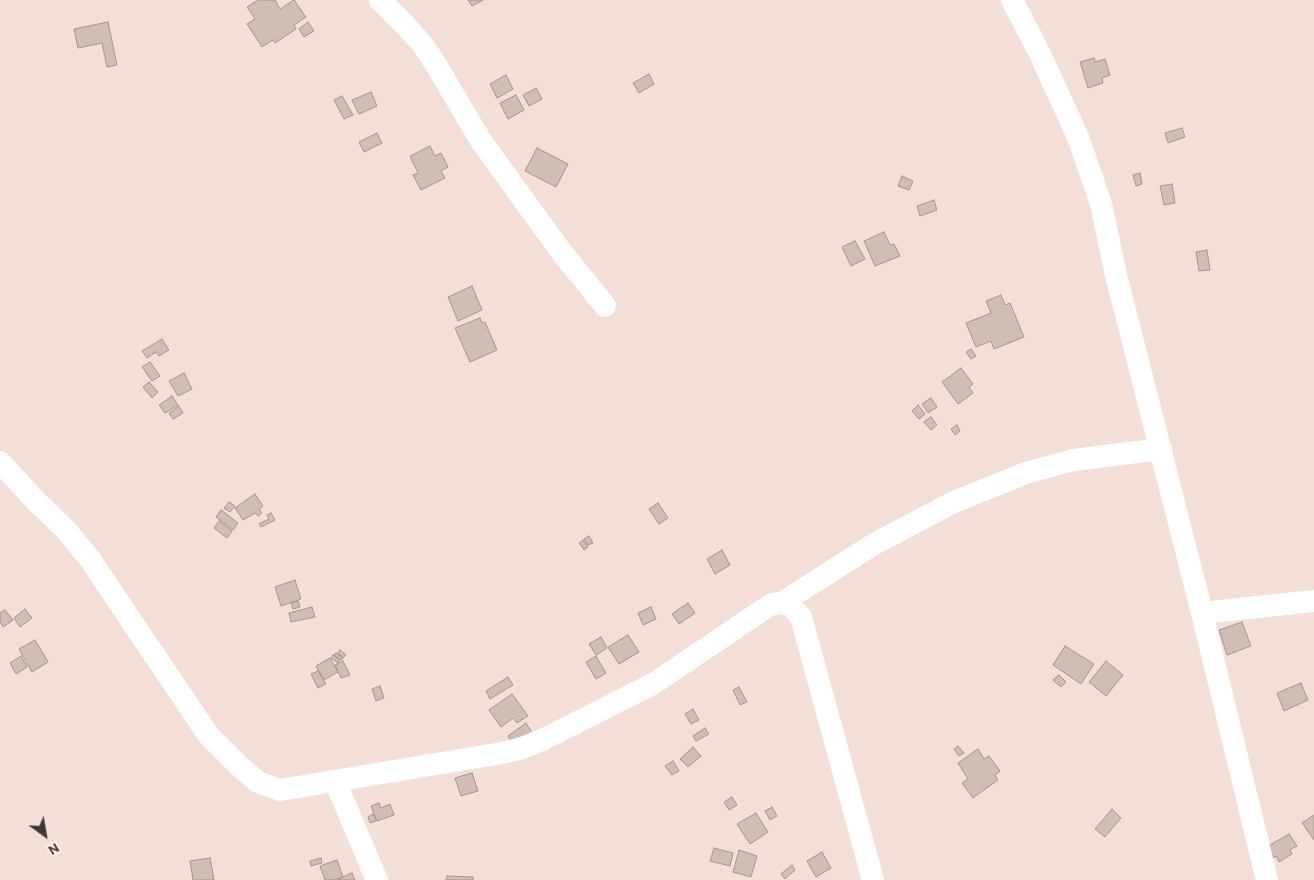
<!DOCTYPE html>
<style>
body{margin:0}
#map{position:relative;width:1314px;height:880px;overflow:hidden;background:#f4dfd7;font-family:Overpass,sans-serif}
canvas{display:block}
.north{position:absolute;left:20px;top:810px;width:50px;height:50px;-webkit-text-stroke:4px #feede7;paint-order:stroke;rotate:148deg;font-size:14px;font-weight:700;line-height:20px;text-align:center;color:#3f3734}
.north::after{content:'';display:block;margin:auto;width:18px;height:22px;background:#3f3734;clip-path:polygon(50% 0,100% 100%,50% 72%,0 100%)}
</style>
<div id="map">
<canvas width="1314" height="880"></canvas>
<div class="north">N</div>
</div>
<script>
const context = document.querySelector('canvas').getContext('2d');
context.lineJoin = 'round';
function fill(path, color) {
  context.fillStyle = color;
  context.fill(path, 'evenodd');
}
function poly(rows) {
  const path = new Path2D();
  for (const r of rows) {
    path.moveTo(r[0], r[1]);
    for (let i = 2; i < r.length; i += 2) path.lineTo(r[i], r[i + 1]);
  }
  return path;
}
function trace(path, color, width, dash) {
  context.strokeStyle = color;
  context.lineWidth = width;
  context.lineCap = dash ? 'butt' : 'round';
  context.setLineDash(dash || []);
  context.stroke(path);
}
const building = poly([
 [258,0,275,0,280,9,294,0,306,17,294,25,296,29,275,43,273,40,262,47,247,24,255,19,247,7,258,0],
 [468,0,483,0,472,6,468,0],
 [108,22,117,65,107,67,102,43,78,48,74,29,108,22],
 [308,22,314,31,304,37,299,29,308,22],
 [1094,58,1095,62,1105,59,1110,75,1102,78,1103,83,1088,88,1080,62,1094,58],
 [649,74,654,84,639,93,633,83,649,74],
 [506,75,513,89,497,98,490,84,506,75],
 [536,88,542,99,529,106,523,95,536,88],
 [371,92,377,106,359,114,352,100,371,92],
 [516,95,524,110,508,119,500,103,516,95],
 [342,96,353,115,344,119,334,100,342,96],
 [1182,128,1185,137,1168,143,1165,133,1182,128],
 [377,133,382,143,364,152,359,142,377,133],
 [430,146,435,156,441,153,448,167,441,171,445,178,421,190,413,175,418,173,410,156,430,146],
 [537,148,568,164,556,187,525,171,537,148],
 [1140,173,1142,184,1136,186,1133,175,1140,173],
 [902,176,913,181,909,190,898,186,902,176],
 [1172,184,1175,203,1164,205,1160,186,1172,184],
 [934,200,937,210,920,216,917,206,934,200],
 [884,232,890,245,894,244,900,256,875,266,864,241,884,232],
 [855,241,865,259,851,266,842,247,855,241],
 [1207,250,1210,270,1199,271,1196,252,1207,250],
 [472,286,482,310,458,321,448,297,472,286],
 [1001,295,1005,305,1010,303,1024,337,994,349,991,341,976,347,966,323,991,313,986,301,1001,295],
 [480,318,482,323,485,322,497,350,470,362,455,328,480,318],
 [162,339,169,350,159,356,156,352,147,358,142,351,162,339],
 [971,349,976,356,971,359,966,352,971,349],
 [150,362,160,376,152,381,142,367,150,362],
 [961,368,973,384,969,387,973,393,958,404,942,382,961,368],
 [184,373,192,389,178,396,169,381,184,373],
 [149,382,158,392,152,398,143,387,149,382],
 [172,396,178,405,165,413,159,405,172,396],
 [931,398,937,407,928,413,922,404,931,398],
 [918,405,925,414,919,419,912,411,918,405],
 [179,406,183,413,173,419,169,413,179,406],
 [931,417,937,425,931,430,924,422,931,417],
 [957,425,960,431,955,435,951,429,957,425],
 [255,494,263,506,259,509,262,513,258,516,255,513,243,520,235,508,255,494],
 [229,502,235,506,230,512,224,508,229,502],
 [658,503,668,518,659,524,649,509,658,503],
 [221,510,238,523,233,530,216,517,221,510],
 [271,513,275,520,261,527,259,524,269,519,267,515,271,513],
 [219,521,232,531,227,538,214,528,219,521],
 [589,536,593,543,588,545,584,539,589,536],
 [583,540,588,547,584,550,579,543,583,540],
 [722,550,730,565,715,574,707,559,722,550],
 [295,580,301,599,281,606,275,587,295,580],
 [298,601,300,607,293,609,291,603,298,601],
 [688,603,695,613,679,624,672,614,688,603],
 [312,607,315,617,291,622,289,613,312,607],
 [651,607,656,619,643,625,638,613,651,607],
 [25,609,32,618,20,627,14,618,25,609],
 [5,610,13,620,3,627,0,622,0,613,5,610],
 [1242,622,1251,646,1227,655,1219,630,1242,622],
 [628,635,639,652,619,664,608,647,628,635],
 [601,637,607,648,596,655,589,644,601,637],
 [35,640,48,662,32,672,19,649,35,640],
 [1065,646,1094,664,1081,684,1053,665,1065,646],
 [340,650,346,655,343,658,338,653,340,650],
 [336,653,343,658,341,660,334,655,336,653],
 [333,655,340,660,338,663,331,658,333,655],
 [21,656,27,667,16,674,10,663,21,656],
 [596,656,606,673,596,679,586,662,596,656],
 [330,658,338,672,324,680,316,666,330,658],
 [343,661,350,675,341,678,335,665,343,661],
 [1106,661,1123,675,1106,696,1089,682,1106,661],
 [318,671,326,684,318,688,311,674,318,671],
 [1059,675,1066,682,1061,687,1053,680,1059,675],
 [508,677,513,685,490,699,486,691,508,677],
 [1301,683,1308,700,1284,711,1277,693,1301,683],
 [380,686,384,698,376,701,372,689,380,686],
 [739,687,747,702,740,705,733,690,739,687],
 [512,694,528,716,517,723,513,718,501,727,489,710,512,694],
 [693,709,699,720,691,724,685,714,693,709],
 [526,723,533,734,515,746,508,736,526,723],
 [705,728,709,734,696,741,693,736,705,728],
 [958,746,964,753,959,756,954,749,958,746],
 [693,747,701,756,688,767,680,759,693,747],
 [978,749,984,759,989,756,1000,771,995,775,998,780,973,798,962,783,968,779,958,763,978,749],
 [673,761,679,771,672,775,665,766,673,761],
 [472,773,478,791,461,796,455,778,472,773],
 [732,797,737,805,729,810,724,802,732,797],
 [379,803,381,808,390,804,394,815,377,821,371,806,379,803],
 [772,807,777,816,770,820,765,811,772,807],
 [1112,809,1121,818,1105,837,1095,829,1112,809],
 [756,813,768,832,750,844,737,824,756,813],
 [373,814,376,821,370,823,368,817,373,814],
 [1314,815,1314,840,1302,823,1314,815],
 [1289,834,1297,846,1290,850,1292,854,1279,862,1276,856,1269,860,1263,849,1289,834],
 [714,848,733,853,730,866,710,861,714,848],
 [739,850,757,856,751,877,733,872,739,850],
 [822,852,831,868,816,877,807,861,822,852],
 [210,858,214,880,193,880,190,861,210,858],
 [321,858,322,863,311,866,310,861,321,858],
 [337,860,343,877,334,880,325,880,320,866,337,860],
 [792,865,795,870,785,879,781,874,792,865],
 [352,873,355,880,338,880,338,879,352,873],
 [447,876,473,877,473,880,446,880,447,876]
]);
fill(building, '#d0bdb5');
trace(building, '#a7948c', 1);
trace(poly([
 [380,0,405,25,422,44,435,63,481,141,560,250,605,306],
 [1012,0,1040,54,1078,137,1101,204,1116,275,1202,613,1267,880],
 [0,462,35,500,67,531,89,558,209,736,239,766,258,782,280,790,502,753,522,748,544,739,653,684,770,605,783,602,792,607,801,617,873,880],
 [783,602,874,544,954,502,1026,473,1073,460,1161,449],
 [1202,613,1314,601],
 [335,781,377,880]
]), '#fff', 22);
</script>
